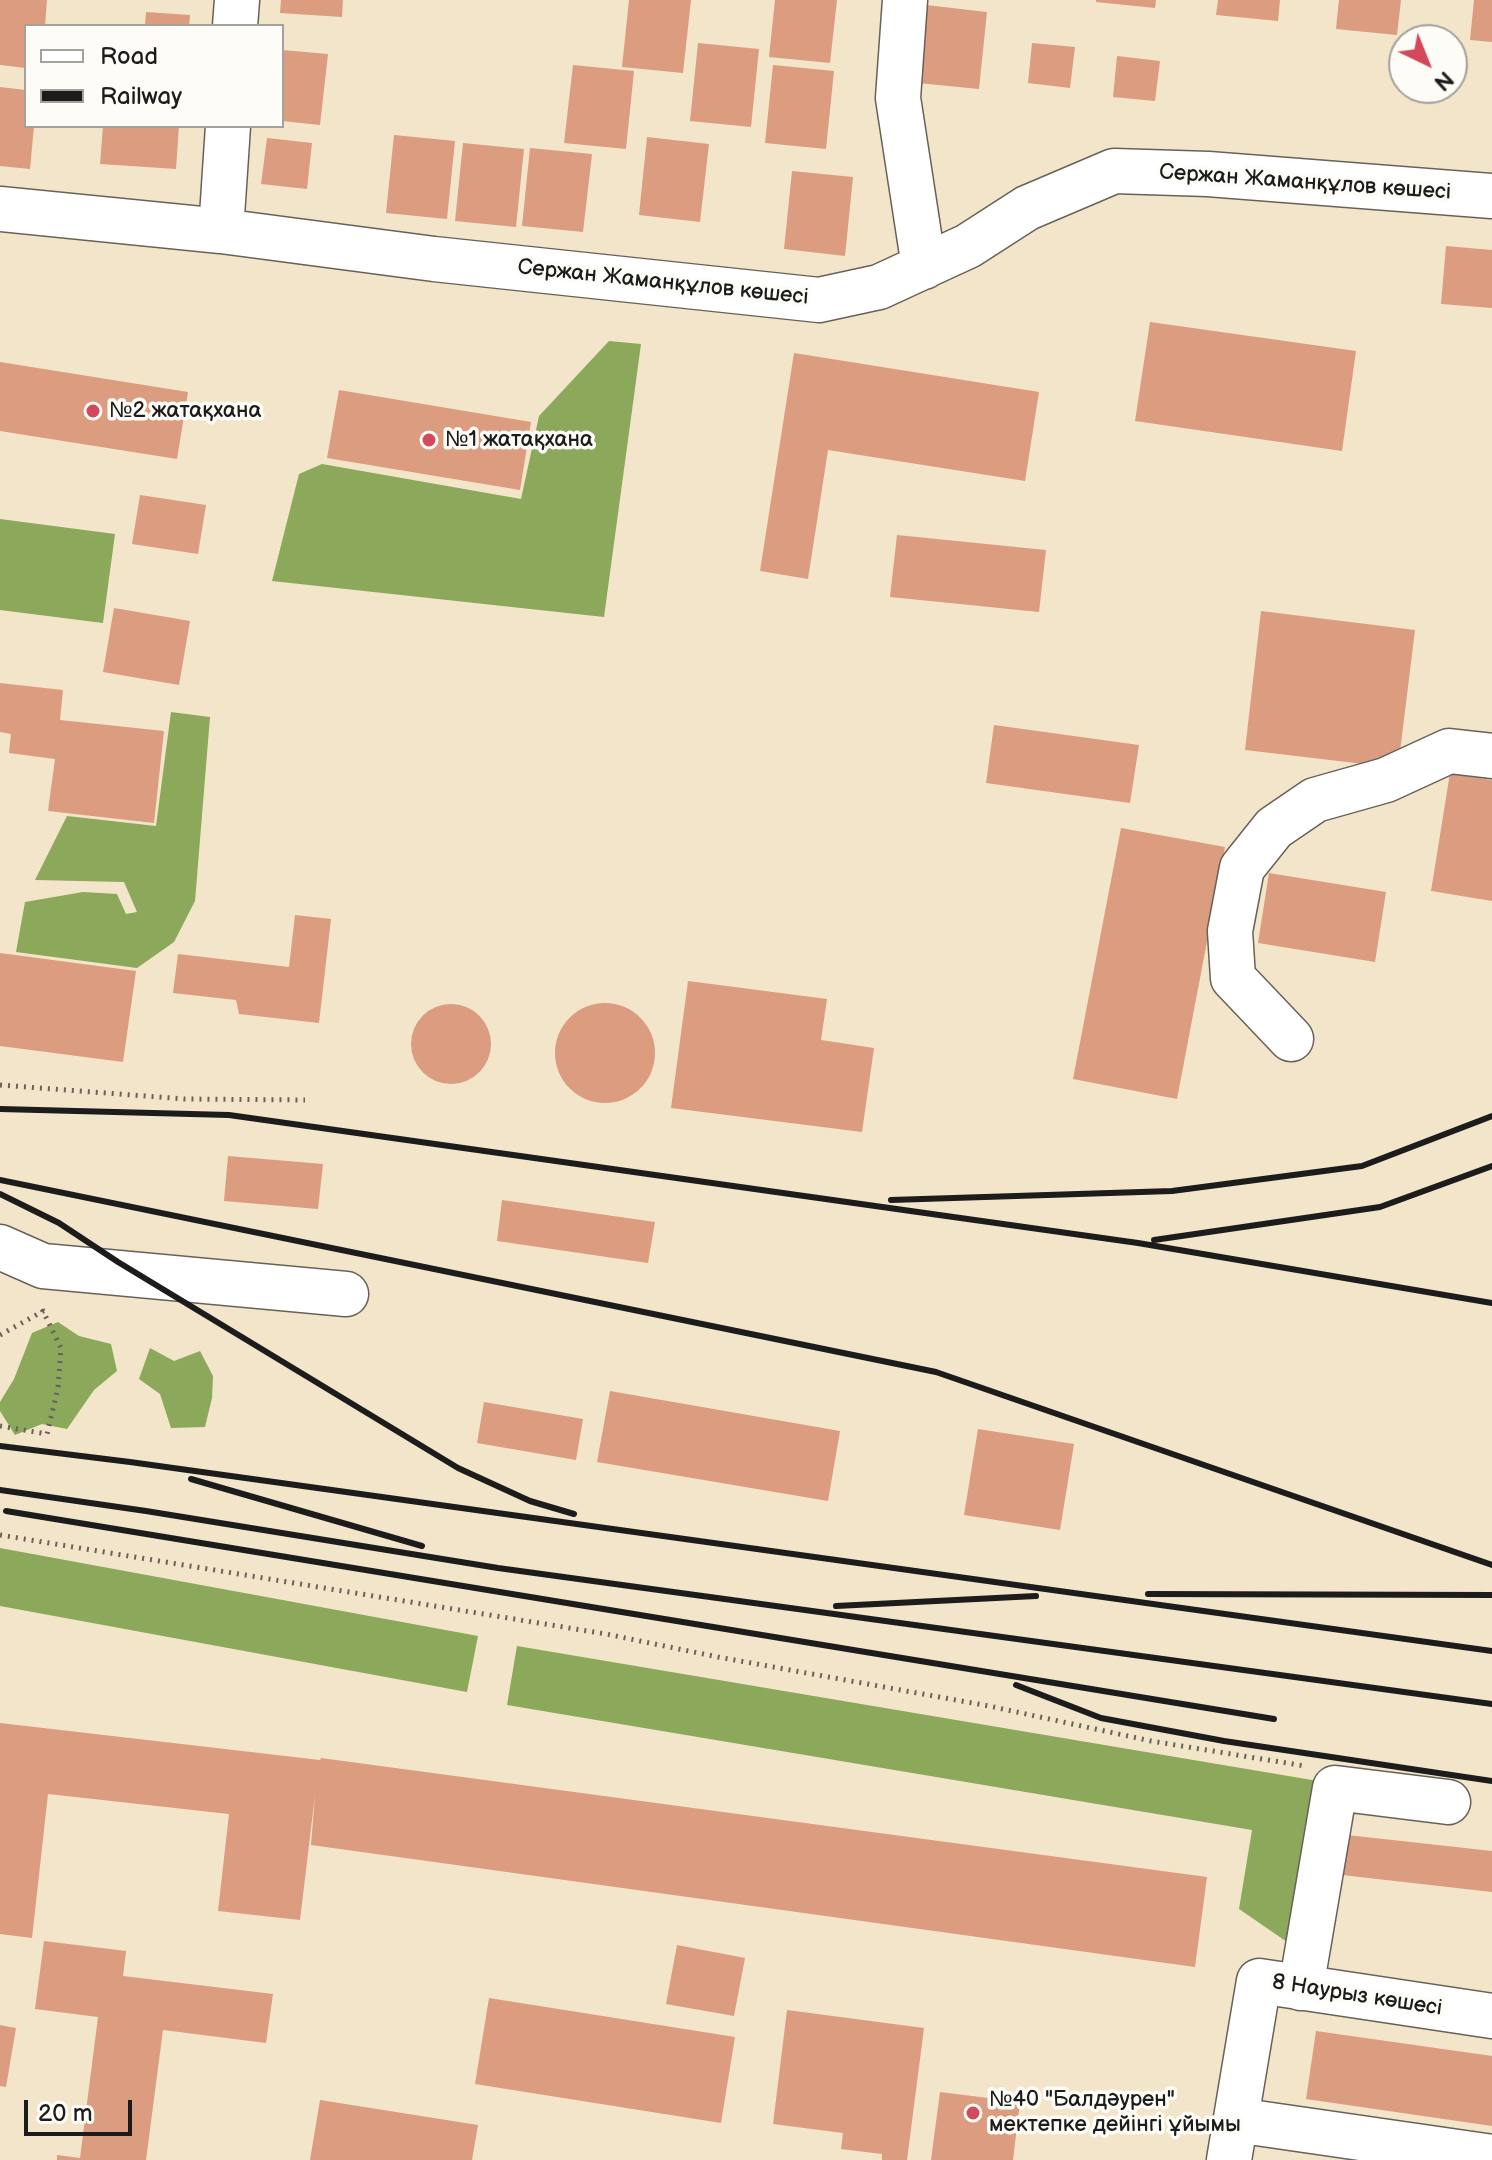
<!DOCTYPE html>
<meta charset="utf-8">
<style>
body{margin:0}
#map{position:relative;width:1492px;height:2160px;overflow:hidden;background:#f2e5c9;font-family:"Balsamiq Sans",sans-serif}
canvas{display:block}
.legend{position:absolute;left:24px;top:24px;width:260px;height:104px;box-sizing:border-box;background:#fdfcf7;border:2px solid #a3a29f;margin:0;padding:10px 14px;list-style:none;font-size:24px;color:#1c1c1c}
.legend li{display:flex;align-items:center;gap:16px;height:40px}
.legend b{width:40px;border:2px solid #a3a29f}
.north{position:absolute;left:1388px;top:24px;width:80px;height:80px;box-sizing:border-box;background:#fdfcf7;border:2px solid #a3a29f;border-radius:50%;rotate:137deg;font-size:22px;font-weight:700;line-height:32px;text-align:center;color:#1c1c1c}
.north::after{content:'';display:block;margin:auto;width:28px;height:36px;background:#d1495b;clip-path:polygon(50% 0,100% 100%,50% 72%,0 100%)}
.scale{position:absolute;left:24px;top:2100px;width:108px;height:36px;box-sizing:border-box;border:4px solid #1c1c1c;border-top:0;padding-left:10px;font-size:24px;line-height:28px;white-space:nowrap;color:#1c1c1c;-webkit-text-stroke:6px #fdfcf7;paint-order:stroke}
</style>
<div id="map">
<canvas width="1492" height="2160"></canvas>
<ul class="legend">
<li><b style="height:10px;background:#fff"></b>Road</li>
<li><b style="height:10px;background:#1c1c1c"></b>Railway</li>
</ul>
<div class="north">N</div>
<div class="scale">20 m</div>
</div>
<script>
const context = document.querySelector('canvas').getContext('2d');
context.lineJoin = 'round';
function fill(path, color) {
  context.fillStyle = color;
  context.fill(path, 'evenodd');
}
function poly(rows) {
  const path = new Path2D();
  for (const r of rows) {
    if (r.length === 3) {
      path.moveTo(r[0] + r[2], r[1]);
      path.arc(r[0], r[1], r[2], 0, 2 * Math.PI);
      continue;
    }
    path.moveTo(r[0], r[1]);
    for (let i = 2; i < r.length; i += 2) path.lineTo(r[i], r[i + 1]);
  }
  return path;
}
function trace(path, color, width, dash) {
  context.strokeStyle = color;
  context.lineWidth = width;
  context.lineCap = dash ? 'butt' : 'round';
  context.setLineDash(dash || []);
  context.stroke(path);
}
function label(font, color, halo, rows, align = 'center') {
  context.font = font + ' "Balsamiq Sans",sans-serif';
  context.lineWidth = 7;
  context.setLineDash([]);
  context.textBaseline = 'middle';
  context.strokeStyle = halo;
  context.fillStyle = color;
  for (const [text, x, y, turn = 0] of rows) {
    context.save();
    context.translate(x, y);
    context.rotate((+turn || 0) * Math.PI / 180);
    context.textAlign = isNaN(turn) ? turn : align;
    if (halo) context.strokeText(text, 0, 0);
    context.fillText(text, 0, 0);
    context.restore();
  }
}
fill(poly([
 [609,341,641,344,604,617,272,581,299,474,322,464,521,499,539,416],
 [0,519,115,534,103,623,0,610],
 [171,712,210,717,195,901,174,942,137,968,16,952,25,902,83,892,117,894,126,914,137,912,124,882,35,880,67,816,156,826],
 [58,1322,79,1336,111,1344,117,1371,94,1390,67,1429,42,1424,15,1435,0,1411,0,1402,14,1379,32,1333],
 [150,1348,174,1361,200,1351,213,1376,212,1398,205,1427,171,1428,160,1394,139,1379],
 [0,1548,478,1636,467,1692,0,1606],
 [517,1646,1318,1781,1290,1944,1239,1909,1252,1830,507,1705]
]), '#8ba85b');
fill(poly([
 [0,0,47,0,45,26,26,26,26,68,0,65],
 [281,0,343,0,342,17,280,13],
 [629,0,691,0,683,73,622,67],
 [775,0,837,0,830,63,769,57],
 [1096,0,1156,0,1155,8,1096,2],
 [1218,0,1280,0,1278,21,1216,15],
 [1339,0,1401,0,1397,35,1336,29],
 [1474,0,1492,0,1492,42,1470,40],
 [926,5,987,12,979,89,918,83],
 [146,12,190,15,189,26,145,26],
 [698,43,759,49,751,127,690,121],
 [1032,43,1075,47,1070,88,1028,83],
 [282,50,328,54,320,125,282,121],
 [1117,56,1160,61,1155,101,1113,97],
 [573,65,634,71,626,149,564,143],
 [773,65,834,71,826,149,765,143],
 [0,87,26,90,26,126,34,126,30,169,0,166],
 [103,126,179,126,176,169,100,164],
 [394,135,455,141,447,219,386,213],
 [647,137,709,144,700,222,639,215],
 [267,138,312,143,307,189,261,184],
 [463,143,524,149,516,227,455,221],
 [530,148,592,154,583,232,522,226],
 [792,171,853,177,845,256,784,249],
 [1446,246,1492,250,1492,308,1441,304],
 [1150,322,1356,351,1342,451,1135,421],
 [794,353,1039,392,1025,481,828,450,808,579,760,571],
 [0,362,188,392,177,459,0,431],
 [339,390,531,422,520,490,327,458],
 [140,495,206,505,198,554,132,544],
 [897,535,1046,550,1039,612,890,597],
 [114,608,190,621,179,685,103,672],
 [1261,611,1415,630,1398,768,1245,750],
 [0,683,63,690,60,720,164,731,154,823,48,811,55,759,9,753,11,734,0,732],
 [994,725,1139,745,1130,803,986,783],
 [1450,773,1492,780,1492,901,1431,891],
 [1121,828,1225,847,1177,1099,1073,1079],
 [1269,873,1386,892,1375,962,1258,943],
 [295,915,331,919,319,1023,239,1014,236,1000,173,993,178,954,289,967],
 [0,953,136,971,123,1062,0,1046],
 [688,981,827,999,821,1040,874,1048,862,1132,671,1108],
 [605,1053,50],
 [451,1044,40],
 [228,1156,323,1164,318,1209,224,1201],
 [502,1200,655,1222,648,1263,497,1241],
 [610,1391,840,1431,828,1501,597,1462],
 [484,1402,583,1419,576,1460,477,1443],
 [978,1429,1074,1444,1060,1530,964,1515],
 [0,1723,320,1760,321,1758,1207,1877,1195,1967,311,1845,315,1795,300,1920,218,1911,229,1814,48,1794,32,1938,0,1934],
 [1347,1835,1492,1851,1492,1892,1342,1875],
 [44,1941,126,1951,123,1976,273,1994,266,2043,163,2030,146,2160,57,2160,57,2155,80,2158,98,2017,35,2009],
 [677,1945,745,1958,734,2016,666,2004],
 [489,1998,735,2037,721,2123,475,2084],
 [787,2010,924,2028,907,2160,882,2160,882,2154,841,2149,843,2133,773,2124],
 [0,2025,16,2028,6,2087,0,2086],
 [1316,2031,1492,2056,1492,2126,1306,2099],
 [940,2092,1020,2102,1013,2160,931,2160],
 [320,2100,478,2125,472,2160,310,2160]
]), '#dc9c80');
const minor = poly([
 [905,0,898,98,924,267],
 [235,26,237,0],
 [0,209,221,231,434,259,819,300,879,287,968,246,1027,208,1114,171,1208,174,1492,196],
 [221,231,228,126],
 [1291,1039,1233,978,1230,931,1242,868,1274,828,1315,800,1386,780,1449,751,1492,756],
 [0,1247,43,1266,346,1294],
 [1301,1988,1335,1788,1448,1802],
 [1236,2120,1492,2157],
 [1229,2160,1259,1981,1492,2016]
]);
trace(minor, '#676259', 47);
trace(poly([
 [0,1085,185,1099,305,1100],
 [0,1335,45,1310],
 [0,1426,47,1434,58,1388,61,1348,40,1305],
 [0,1535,606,1634,718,1657,989,1706,1151,1741,1305,1766]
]), '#676259', 5, [2, 6]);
trace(minor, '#fff', 44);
trace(poly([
 [0,1109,229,1115,1138,1243,1492,1303],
 [0,1180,936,1372,1492,1565],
 [0,1194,59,1223,118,1262,458,1468,530,1501,574,1514],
 [891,1200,1172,1191,1362,1166,1492,1116],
 [1154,1240,1380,1207,1492,1166],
 [0,1446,130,1462,1492,1651],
 [191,1479,422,1546],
 [0,1490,146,1511,498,1568,1492,1704],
 [6,1511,1274,1719],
 [1148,1594,1492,1595],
 [836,1606,1036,1596],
 [1016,1685,1101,1718,1224,1741,1492,1781]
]), '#1c1c1c', 6);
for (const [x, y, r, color] of [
 [93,411,8,"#d1495b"],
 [429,440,8,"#d1495b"],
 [973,2113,8,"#d1495b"]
]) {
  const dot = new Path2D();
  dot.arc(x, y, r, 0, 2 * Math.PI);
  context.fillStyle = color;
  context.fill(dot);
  trace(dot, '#fdfcf7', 3);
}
label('22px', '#1c1c1c', '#fdfcf7', [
 ["Сержан Жаманқұлов көшесі",1305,183,4],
 ["Сержан Жаманқұлов көшесі",663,283,6],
 ["8 Наурыз көшесі",1357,1996,9]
]);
label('22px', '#1c1c1c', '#fdfcf7', [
 ["№2 жатақхана",109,411],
 ["№1 жатақхана",445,440],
 ["№40 \"Балдәурен\"",989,2100],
 ["мектепке дейінгі ұйымы",989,2125]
], 'left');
</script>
